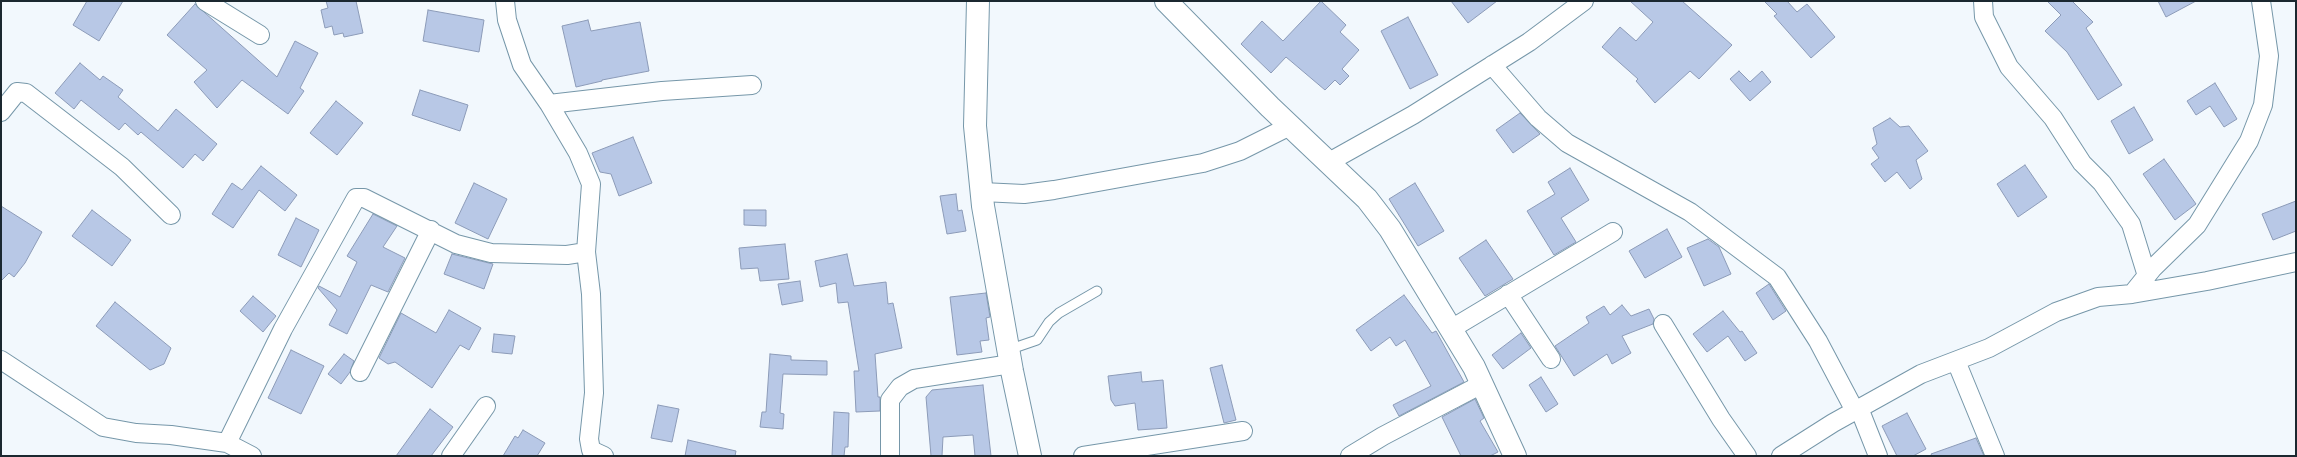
<!DOCTYPE html>
<style>
body{margin:0}
#map{position:relative;width:2297px;height:457px;overflow:hidden;background:#f2f8fd;font-family:Barlow,sans-serif}
canvas{display:block}
.frame{position:absolute;inset:0;border:2px solid #1b2830;pointer-events:none}
</style>
<div id="map">
<canvas width="2297" height="457"></canvas>
<div class="frame"></div>
</div>
<script>
const context = document.querySelector('canvas').getContext('2d');
context.lineJoin = 'round';
function fill(path, color) {
  context.fillStyle = color;
  context.fill(path, 'evenodd');
}
function poly(rows) {
  const path = new Path2D();
  for (const r of rows) {
    path.moveTo(r[0], r[1]);
    for (let i = 2; i < r.length; i += 2) path.lineTo(r[i], r[i + 1]);
  }
  return path;
}
function trace(path, color, width, dash) {
  context.strokeStyle = color;
  context.lineWidth = width;
  context.lineCap = dash ? 'butt' : 'round';
  context.setLineDash(dash || []);
  context.stroke(path);
}
const building = poly([
 [87,1,123,1,99,41,73,25,87,1],
 [326,1,356,1,363,33,344,37,343,33,334,35,332,26,325,28,321,10,328,8,326,1],
 [1321,1,1346,25,1340,32,1359,50,1342,69,1349,76,1340,85,1335,80,1325,90,1286,57,1271,73,1241,44,1262,21,1283,41,1321,1],
 [1451,1,1497,1,1468,23,1451,1],
 [1630,1,1682,1,1732,45,1699,79,1690,71,1655,103,1636,81,1638,79,1602,47,1620,27,1636,41,1653,22,1630,1],
 [1764,1,1787,1,1797,12,1807,4,1835,37,1811,58,1774,16,1777,14,1764,1],
 [2047,1,2072,1,2093,22,2086,28,2122,85,2098,100,2067,52,2045,31,2061,15,2047,1],
 [2158,1,2196,1,2166,17,2158,1],
 [195,4,277,77,295,41,318,53,300,88,304,91,288,114,242,80,217,108,194,82,207,70,167,35,195,4],
 [428,10,484,20,479,52,423,41,428,10],
 [1408,17,1438,75,1410,89,1381,31,1408,17],
 [588,20,591,31,640,22,649,71,602,80,602,81,576,87,562,26,588,20],
 [80,63,100,80,103,76,123,90,118,97,158,131,176,109,217,144,203,161,195,154,183,168,141,132,138,135,125,123,119,130,81,100,74,109,55,93,80,63],
 [1739,71,1750,82,1762,71,1771,82,1750,101,1730,79,1739,71],
 [2215,83,2237,119,2224,127,2210,106,2196,115,2187,101,2215,83],
 [420,90,468,105,460,131,412,115,420,90],
 [336,101,363,123,337,155,310,133,336,101],
 [2134,107,2153,140,2129,154,2111,121,2134,107],
 [1520,113,1540,134,1513,153,1496,130,1520,113],
 [1890,118,1900,127,1909,126,1928,151,1916,160,1922,179,1910,189,1897,172,1885,182,1871,164,1879,158,1872,148,1877,144,1873,128,1890,118],
 [633,137,652,183,619,196,611,174,600,172,592,153,633,137],
 [2164,159,2196,204,2175,220,2143,174,2164,159],
 [2025,165,2047,197,2018,217,1997,184,2025,165],
 [261,166,297,195,285,211,259,190,233,228,212,214,232,183,242,190,261,166],
 [1570,168,1589,200,1561,218,1576,242,1554,255,1527,211,1555,194,1548,182,1570,168],
 [474,183,507,199,488,239,455,223,474,183],
 [1415,183,1444,231,1418,246,1389,199,1415,183],
 [956,194,958,211,962,210,966,231,947,234,940,196,956,194],
 [2296,201,2296,231,2273,240,2262,214,2296,201],
 [1,206,42,232,25,263,14,277,9,273,1,281,1,206],
 [92,210,131,240,112,266,72,236,92,210],
 [744,210,766,210,766,226,744,225,744,210],
 [373,214,397,226,383,247,405,258,388,292,371,285,347,334,329,325,337,310,318,288,319,286,340,297,357,262,347,256,373,214],
 [296,218,319,230,301,267,278,255,296,218],
 [1667,229,1682,257,1645,278,1629,251,1667,229],
 [1708,239,1719,247,1731,274,1704,286,1687,248,1708,239],
 [1486,240,1513,279,1485,296,1459,258,1486,240],
 [785,244,789,279,760,281,758,268,741,269,739,248,785,244],
 [452,254,493,264,484,289,444,274,452,254],
 [847,254,854,286,886,282,888,304,893,303,902,348,875,354,878,397,880,397,880,411,856,412,854,371,859,371,848,302,838,303,836,283,820,287,815,261,847,254],
 [800,281,803,301,782,305,778,284,800,281],
 [1769,284,1786,311,1773,320,1756,293,1769,284],
 [986,293,990,317,986,318,989,340,980,341,982,352,957,355,950,297,986,293],
 [1404,295,1432,333,1436,331,1464,382,1399,416,1393,405,1431,386,1405,340,1396,346,1390,337,1371,351,1356,330,1404,295],
 [253,296,276,316,263,332,240,311,253,296],
 [115,302,171,348,164,364,150,370,96,326,115,302],
 [1622,305,1631,316,1649,309,1654,319,1653,324,1622,336,1631,353,1612,364,1607,354,1574,376,1555,346,1589,323,1586,317,1604,306,1610,315,1622,305],
 [449,310,481,328,469,350,460,345,432,388,395,362,388,364,379,358,401,313,436,333,449,310],
 [1723,311,1740,332,1742,331,1757,353,1745,361,1728,336,1707,352,1693,334,1723,311],
 [1521,333,1531,348,1503,369,1492,355,1521,333],
 [494,334,515,336,512,354,492,352,494,334],
 [291,350,324,366,301,414,268,398,291,350],
 [344,354,354,361,350,372,341,384,328,374,344,354],
 [770,354,791,356,791,360,827,361,827,375,783,374,780,413,784,414,783,429,760,427,762,412,766,412,770,354],
 [1222,365,1236,420,1224,423,1210,368,1222,365],
 [1141,372,1142,382,1163,380,1167,428,1138,430,1135,403,1115,406,1111,400,1108,376,1141,372],
 [1541,377,1558,404,1546,412,1529,385,1541,377],
 [983,385,991,456,975,456,973,435,943,437,942,456,931,456,926,397,932,390,983,385],
 [1475,399,1484,418,1480,421,1498,452,1490,456,1461,456,1442,417,1475,399],
 [658,405,679,409,672,442,651,438,658,405],
 [430,409,453,427,431,456,396,456,430,409],
 [834,412,849,413,848,447,845,447,844,456,832,456,834,412],
 [1907,413,1926,449,1913,456,1897,456,1882,426,1907,413],
 [523,430,545,443,537,456,503,456,515,436,518,438,523,430],
 [1976,438,1984,456,1932,456,1931,454,1976,438],
 [688,440,736,451,735,456,685,456,688,440]
]);
fill(building, '#b8c8e6');
trace(building, '#8c9bb8', 1);
const lane = poly([
 [1008,350,1037,340,1049,322,1059,313,1097,291]
]);
const street = poly([
 [205,1,260,35],
 [1983,1,1984,17,2009,67,2053,118,2082,163,2102,183,2131,224,2147,276],
 [1492,65,1538,118,1567,143,1690,212,1777,277,1818,341,1855,411],
 [549,104,662,91,752,85],
 [1,112,17,92,26,93,122,167,171,215],
 [1329,162,1413,115,1529,42,1584,1],
 [982,192,1024,194,1054,190,1203,163,1240,151,1290,126],
 [586,252,591,294,594,393,589,439,591,450,604,456],
 [1508,294,1551,359],
 [2132,294,2153,268,2197,225,2249,141,2263,105,2269,56,2261,1],
 [1663,324,1721,419,1747,456],
 [1451,329,1613,232],
 [1,360,103,427,136,433,171,435,227,443,252,456],
 [1956,361,1995,456],
 [360,372,431,230],
 [1859,408,1878,456],
 [227,443,283,329,356,198,364,198,456,244,491,253,567,255,586,252,591,184,578,153,549,104,522,65,507,20,505,1],
 [451,456,486,406],
 [890,456,890,400,900,387,914,379,1011,364],
 [1083,456,1243,431],
 [1350,456,1383,436,1482,384],
 [1781,456,1833,423,1921,374,1989,348,2056,312,2098,297,2132,294,2207,281,2296,262]
]);
const secondary = poly([
 [978,1,975,126,983,206,1012,371,1030,456],
 [1166,1,1270,107,1367,199,1390,229,1474,367,1515,456]
]);
trace(lane, '#7697a9', 11);
trace(street, '#7697a9', 20);
trace(secondary, '#7697a9', 24);
trace(lane, '#fff', 9);
trace(street, '#fff', 18);
trace(secondary, '#fff', 22);
</script>
